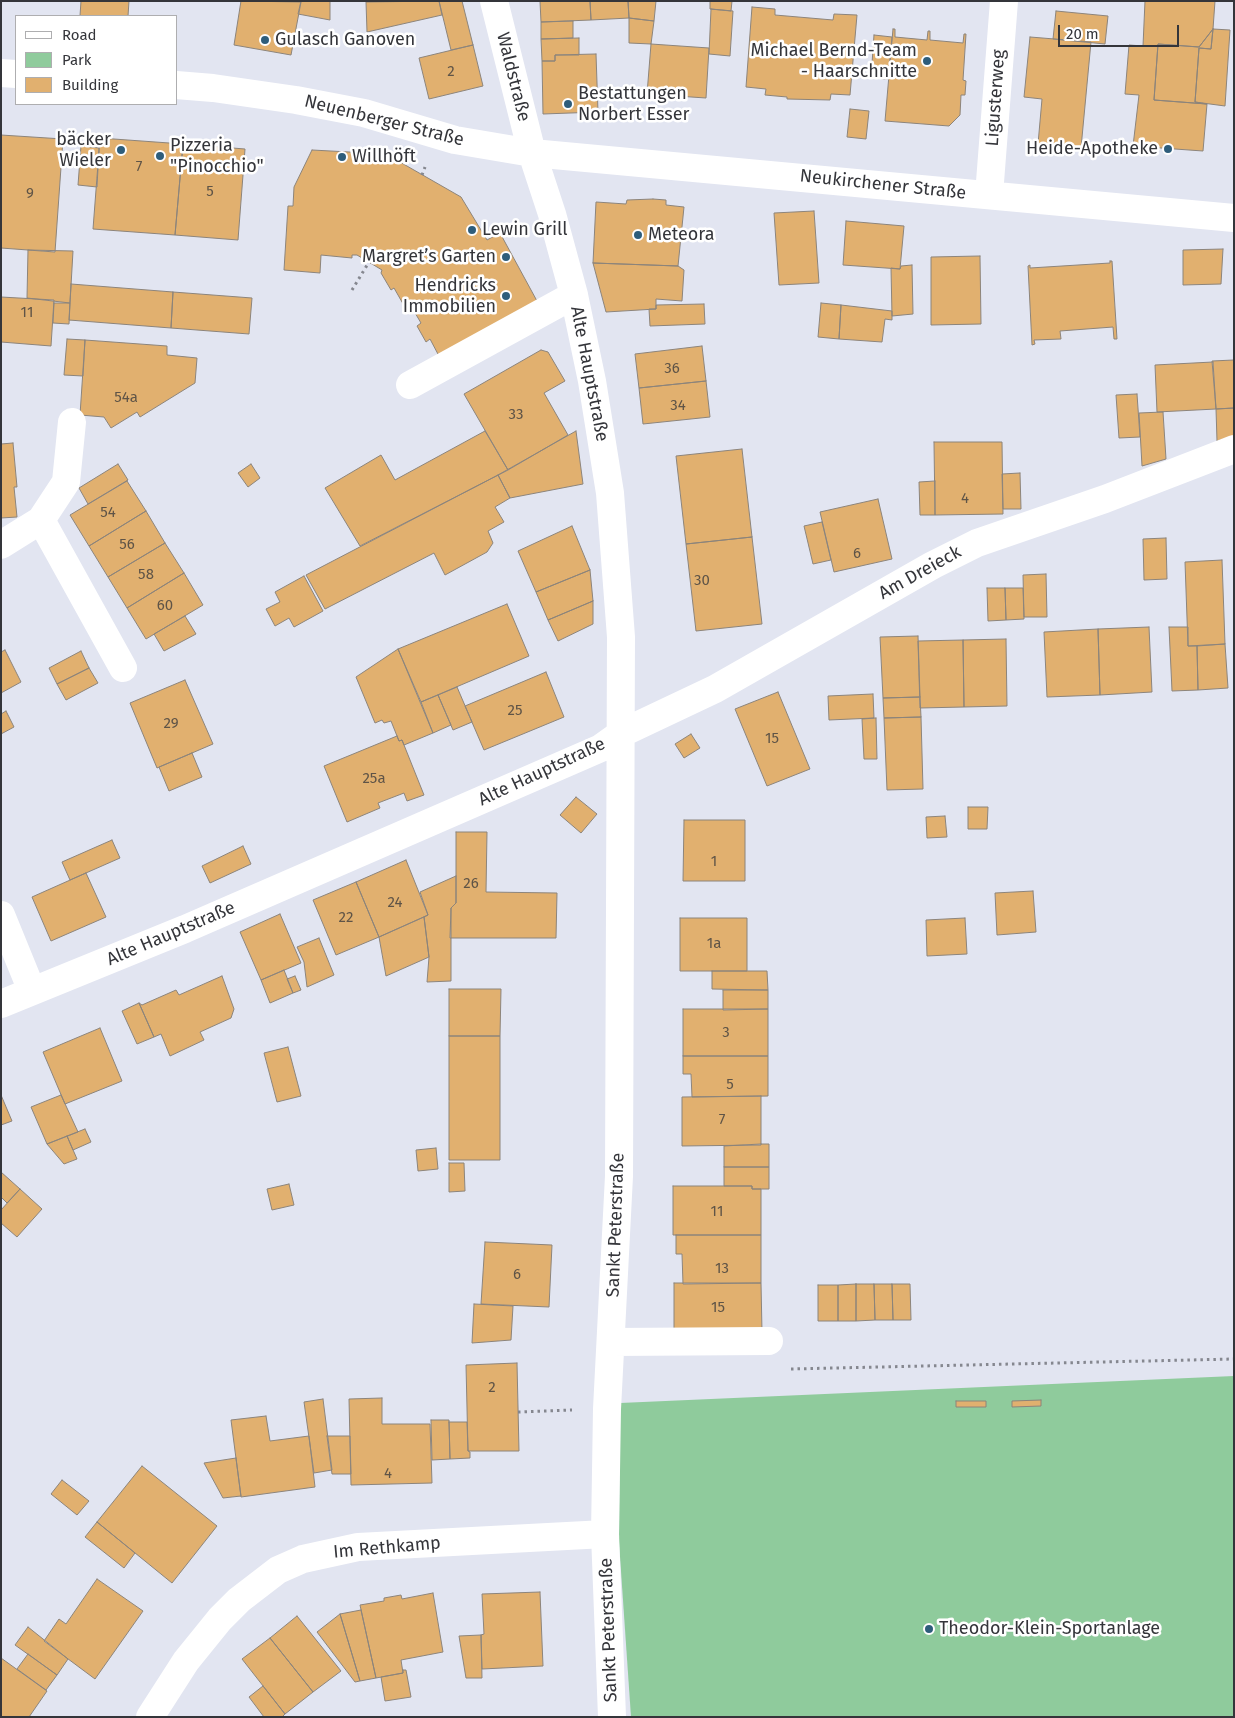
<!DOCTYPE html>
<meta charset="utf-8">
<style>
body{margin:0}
#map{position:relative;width:1235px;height:1718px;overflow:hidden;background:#e2e5f1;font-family:"Fira Sans",sans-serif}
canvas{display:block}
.frame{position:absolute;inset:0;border:2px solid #34353a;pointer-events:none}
.legend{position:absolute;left:15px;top:15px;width:162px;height:90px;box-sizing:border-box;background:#fff;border:1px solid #aeaeb0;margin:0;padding:6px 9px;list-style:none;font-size:15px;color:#34353a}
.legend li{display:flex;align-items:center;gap:10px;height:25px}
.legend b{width:25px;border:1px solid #aeaeb0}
.scale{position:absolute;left:1058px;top:25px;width:121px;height:22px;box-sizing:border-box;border:2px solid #34353a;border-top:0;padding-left:6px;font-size:15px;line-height:18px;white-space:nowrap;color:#34353a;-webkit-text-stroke:4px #fff;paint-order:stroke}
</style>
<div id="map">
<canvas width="1235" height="1718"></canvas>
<div class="frame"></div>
<ul class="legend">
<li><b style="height:6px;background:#fff"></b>Road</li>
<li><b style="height:14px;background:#8fcb9c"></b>Park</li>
<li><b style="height:14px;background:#e1b06f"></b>Building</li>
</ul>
<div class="scale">20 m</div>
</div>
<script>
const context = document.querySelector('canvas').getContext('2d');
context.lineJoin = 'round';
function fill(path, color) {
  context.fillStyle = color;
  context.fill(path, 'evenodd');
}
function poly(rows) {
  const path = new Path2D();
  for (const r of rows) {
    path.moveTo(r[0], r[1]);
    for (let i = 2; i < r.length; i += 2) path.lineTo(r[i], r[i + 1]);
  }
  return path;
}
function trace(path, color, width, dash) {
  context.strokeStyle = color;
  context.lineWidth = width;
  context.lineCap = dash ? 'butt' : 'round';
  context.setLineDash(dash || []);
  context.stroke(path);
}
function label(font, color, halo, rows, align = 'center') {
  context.font = font + ' "Fira Sans",sans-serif';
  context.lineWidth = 5;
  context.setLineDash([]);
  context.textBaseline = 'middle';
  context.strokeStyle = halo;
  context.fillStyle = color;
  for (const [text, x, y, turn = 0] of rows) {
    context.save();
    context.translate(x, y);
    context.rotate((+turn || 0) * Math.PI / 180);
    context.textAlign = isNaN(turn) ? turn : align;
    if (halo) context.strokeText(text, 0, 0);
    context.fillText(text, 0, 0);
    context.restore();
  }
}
fill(poly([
 [1234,1376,1234,1717,631,1717,619,1542,620,1403]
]), '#8fcb9c');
const building = poly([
 [81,1,129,1,128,16,80,16,81,1],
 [241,1,301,2,291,55,234,45,241,1],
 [330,1,330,20,298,14,301,1,330,1],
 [439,1,462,1,473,45,451,50,439,1],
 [439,1,442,15,367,32,366,2,439,1],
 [540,1,590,1,591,20,541,22,540,1],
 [590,1,628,1,629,18,591,20,590,1],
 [628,1,656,1,654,21,629,18,628,1],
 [710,1,732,1,731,11,710,9,710,1],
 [1145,1,1215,1,1213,29,1199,47,1158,44,1154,100,1207,104,1203,151,1133,146,1139,95,1125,94,1129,45,1143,46,1145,1],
 [752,7,775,9,775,15,833,20,834,14,857,15,850,95,831,94,830,100,787,99,787,97,765,95,766,89,746,87,752,7],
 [711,9,733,11,730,56,709,54,711,9],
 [1056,11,1108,16,1105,44,1053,39,1056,11],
 [629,18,654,21,651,44,629,43,629,18],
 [573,21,573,38,541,39,541,22,573,21],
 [893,29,895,29,895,37,927,40,928,31,930,31,930,40,963,43,964,34,966,34,963,80,966,81,965,95,961,95,960,115,949,126,885,121,893,29],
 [1213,29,1230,30,1225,106,1195,102,1199,48,1211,49,1213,29],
 [1213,29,1211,49,1199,48,1195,102,1207,104,1154,100,1158,44,1199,47,1213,29],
 [874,35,892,37,888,79,871,78,874,35],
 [1030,37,1091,42,1081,148,1038,144,1042,99,1024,97,1030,37],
 [579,38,579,55,555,55,555,61,542,61,541,39,579,38],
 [651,44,709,48,706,98,647,94,651,44],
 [473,45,483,86,429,99,419,58,473,45],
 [596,54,598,112,543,114,542,61,555,61,555,55,596,54],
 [850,109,869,111,866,139,847,137,850,109],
 [1,135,63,139,55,252,1,248,1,135],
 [100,138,183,144,175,235,93,229,100,138],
 [183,144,245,149,238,240,175,235,183,144],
 [81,146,99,148,97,187,78,185,81,146],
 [312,150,386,154,461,197,487,240,500,233,537,301,439,356,430,339,426,342,417,326,421,323,411,306,406,309,394,288,391,290,381,273,382,270,357,255,352,255,352,258,321,255,320,273,284,270,288,206,293,206,294,187,312,150],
 [653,199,666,200,666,205,684,207,678,266,593,263,596,202,626,204,627,200,653,199],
 [814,211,819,283,779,285,774,213,814,211],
 [846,221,904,226,900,269,843,265,846,221],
 [1223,249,1221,284,1183,285,1183,250,1223,249],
 [28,250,73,251,70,303,27,298,28,250],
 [980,256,981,324,931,325,931,257,980,256],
 [1110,261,1112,261,1117,339,1114,339,1113,327,1060,331,1061,339,1034,340,1035,344,1032,345,1028,266,1030,265,1030,268,1110,263,1110,261],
 [593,263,678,266,684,270,682,301,656,299,656,309,606,312,593,263],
 [912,265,913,314,892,316,891,268,900,269,901,266,912,265],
 [71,284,173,292,171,328,69,320,71,284],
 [173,292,252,298,249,334,171,328,173,292],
 [1,297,54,300,51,346,1,342,1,297],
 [54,303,70,303,69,324,53,323,54,303],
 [821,303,841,305,839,339,818,337,821,303],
 [704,304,705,324,650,326,649,309,656,309,656,305,704,304],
 [841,305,892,311,892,320,885,319,882,342,839,339,841,305],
 [67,339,85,340,83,376,64,375,67,339],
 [85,340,167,346,167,355,197,358,195,383,140,417,137,412,111,428,104,417,80,415,85,340],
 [702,346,706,381,639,388,635,354,702,346],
 [541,350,548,352,565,381,544,393,568,435,508,470,464,394,541,350],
 [1234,360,1234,408,1216,409,1212,361,1234,360],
 [1213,362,1216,409,1157,412,1155,365,1213,362],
 [706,381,710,417,643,424,639,388,706,381],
 [1137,394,1140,437,1119,438,1116,395,1137,394],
 [1234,408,1234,436,1217,441,1216,409,1234,408],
 [1163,412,1166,459,1142,466,1139,413,1163,412],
 [485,431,508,470,360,546,325,488,381,455,395,480,485,431],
 [576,431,583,484,510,498,498,475,576,431],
 [934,442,1002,442,1003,514,935,515,934,442],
 [13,443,17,487,14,487,17,517,1,518,1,444,13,443],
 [742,449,752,537,686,544,676,456,742,449],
 [118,464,128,480,88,504,79,488,118,464],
 [251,464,260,478,248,487,238,473,251,464],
 [1020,473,1021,509,1003,509,1002,474,1020,473],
 [498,475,510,498,495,507,504,522,488,531,493,543,487,552,445,575,434,553,325,609,306,575,498,475],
 [127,481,146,511,89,546,70,515,127,481],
 [935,481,935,515,920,515,919,482,935,481],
 [878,499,892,559,834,572,820,512,878,499],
 [146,511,165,543,108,577,89,546,146,511],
 [822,522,831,560,813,564,804,526,822,522],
 [572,526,590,570,536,592,518,551,572,526],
 [752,537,762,624,696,631,686,544,752,537],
 [1166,538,1167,579,1144,580,1143,539,1166,538],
 [165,543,184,573,127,608,108,577,165,543],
 [1222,560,1225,644,1188,646,1185,562,1222,560],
 [590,570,593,601,548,620,536,592,590,570],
 [184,573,203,605,146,639,127,608,184,573],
 [1046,574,1047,617,1024,617,1023,575,1046,574],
 [304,576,323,611,294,627,289,618,275,626,266,609,280,602,275,592,304,576],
 [987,588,1005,588,1006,620,988,621,987,588],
 [1005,588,1023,588,1024,619,1006,620,1005,588],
 [593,601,593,624,558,641,548,620,593,601],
 [507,604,529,656,421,702,398,649,507,604],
 [185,616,196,634,164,651,154,634,185,616],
 [1149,627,1152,692,1100,695,1098,629,1149,627],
 [1169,627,1188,627,1188,646,1197,646,1198,690,1172,691,1169,627],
 [1098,629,1100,695,1047,697,1044,632,1098,629],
 [918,636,920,697,883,698,880,637,918,636],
 [1006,639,1007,706,964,707,963,640,1006,639],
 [963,640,964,707,920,708,918,641,963,640],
 [1225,644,1228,688,1198,690,1197,646,1225,644],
 [398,649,433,733,404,745,402,740,399,741,391,721,384,723,382,720,375,723,356,677,398,649],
 [5,650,21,682,1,693,1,652,5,650],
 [81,651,89,668,57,684,49,668,81,651],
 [89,668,98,683,66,700,57,684,89,668],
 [546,672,564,717,484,750,465,706,546,672],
 [185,680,213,744,157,768,130,703,185,680],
 [457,687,472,722,453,730,438,695,457,687],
 [778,692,810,769,767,786,735,709,778,692],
 [873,694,874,718,829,720,828,696,873,694],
 [438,695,451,725,433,733,421,702,438,695],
 [920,697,921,717,884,718,883,698,920,697],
 [6,711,14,727,1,734,1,714,6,711],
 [921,717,923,789,887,790,884,718,921,717],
 [876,718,877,759,864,759,862,719,876,718],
 [691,734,700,748,684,758,675,744,691,734],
 [397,736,399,741,402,740,424,795,407,801,404,793,378,803,380,808,347,822,324,766,397,736],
 [192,753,202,777,169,791,159,767,192,753],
 [576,797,597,814,581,833,560,815,576,797],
 [968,807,988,807,987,829,968,829,968,807],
 [945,816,947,837,927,838,926,817,945,816],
 [684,820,745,820,745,881,683,881,684,820],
 [456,832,487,832,486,892,557,893,556,938,450,938,451,908,456,903,456,832],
 [112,840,120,858,70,880,62,862,112,840],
 [243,846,251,864,210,883,202,866,243,846],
 [406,860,428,915,379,937,356,882,406,860],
 [86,873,106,917,51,941,32,897,86,873],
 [456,876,456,903,451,908,451,981,427,982,429,957,424,917,428,915,420,892,456,876],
 [356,882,379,937,336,955,313,900,356,882],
 [1033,891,1036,932,997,935,995,893,1033,891],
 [280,914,301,963,261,980,240,932,280,914],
 [424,917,429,957,386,976,379,937,424,917],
 [680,918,747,918,747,971,680,971,680,918],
 [965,918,967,954,927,956,926,920,965,918],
 [319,938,334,975,307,987,304,962,297,947,319,938],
 [284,970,293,993,270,1003,261,980,284,970],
 [712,971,767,971,768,990,712,989,712,971],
 [222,976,234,1009,231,1018,200,1032,204,1040,170,1056,161,1034,154,1037,139,1003,142,1005,176,990,179,995,222,976],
 [295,976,301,990,293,993,287,979,295,976],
 [449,989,501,989,500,1036,449,1036,449,989],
 [723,990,768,990,768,1009,723,1010,723,990],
 [139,1003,154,1037,137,1044,122,1011,139,1003],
 [683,1009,768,1009,768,1056,683,1056,683,1009],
 [100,1028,122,1081,65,1104,43,1052,100,1028],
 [449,1036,500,1036,500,1160,449,1160,449,1036],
 [288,1047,301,1096,277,1102,264,1053,288,1047],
 [683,1056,768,1056,768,1096,692,1097,691,1074,683,1074,683,1056],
 [1,1095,12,1121,1,1125,1,1095],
 [61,1095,78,1132,47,1144,31,1107,61,1095],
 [761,1096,761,1145,682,1146,682,1097,761,1096],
 [85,1129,91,1142,73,1150,67,1136,85,1129],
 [67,1136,77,1159,64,1164,47,1144,67,1136],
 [761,1144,769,1144,769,1167,724,1167,724,1146,761,1144],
 [436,1148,438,1169,418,1171,416,1150,436,1148],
 [449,1163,464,1163,465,1191,449,1192,449,1163],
 [724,1167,769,1167,769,1189,752,1189,752,1186,724,1186,724,1167],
 [1,1172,20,1189,7,1203,1,1197,1,1172],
 [289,1184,294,1205,272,1210,267,1189,289,1184],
 [673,1186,752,1186,752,1189,761,1189,761,1235,673,1235,673,1186],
 [20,1189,42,1209,17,1237,1,1223,1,1210,20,1189],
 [676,1235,761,1235,761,1283,683,1284,682,1254,676,1254,676,1235],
 [485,1242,552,1245,549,1307,481,1304,485,1242],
 [674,1283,761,1283,762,1332,674,1332,674,1283],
 [856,1284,856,1321,838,1321,838,1285,856,1284],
 [856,1284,874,1284,875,1320,856,1321,856,1284],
 [874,1284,892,1284,893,1320,875,1320,874,1284],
 [892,1284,910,1284,911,1320,893,1320,892,1284],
 [818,1285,838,1285,838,1321,818,1321,818,1285],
 [474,1304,513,1306,511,1340,472,1343,474,1304],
 [517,1363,519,1451,468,1451,466,1365,517,1363],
 [382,1398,382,1424,430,1424,432,1483,351,1485,349,1399,382,1398],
 [323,1399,332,1470,314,1473,304,1402,323,1399],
 [1041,1400,1041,1406,1012,1407,1012,1401,1041,1400],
 [956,1401,986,1401,986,1407,956,1407,956,1401],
 [266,1416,270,1441,309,1436,315,1487,241,1497,231,1420,266,1416],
 [431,1420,449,1420,450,1459,432,1460,431,1420],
 [449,1422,467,1422,468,1451,470,1452,470,1458,450,1459,449,1422],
 [327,1436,350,1436,351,1474,332,1474,327,1436],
 [236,1458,241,1496,223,1498,204,1463,236,1458],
 [142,1466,217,1526,172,1583,97,1522,142,1466],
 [62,1480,89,1501,77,1515,51,1494,62,1480],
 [97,1522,135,1553,124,1568,85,1537,97,1522],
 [97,1579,143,1611,95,1679,44,1641,59,1619,66,1624,97,1579],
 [540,1592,543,1666,482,1669,481,1635,484,1634,482,1594,540,1592],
 [433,1593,443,1652,401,1660,403,1673,376,1678,360,1605,384,1601,384,1598,401,1595,402,1599,433,1593],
 [361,1610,376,1678,360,1681,340,1614,361,1610],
 [340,1614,360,1681,355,1682,317,1632,340,1614],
 [297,1616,341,1671,313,1692,270,1638,297,1616],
 [28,1627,68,1659,57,1675,15,1645,28,1627],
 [481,1635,482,1678,466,1678,459,1636,481,1635],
 [270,1638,313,1692,285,1714,242,1659,270,1638],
 [28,1654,57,1675,46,1690,17,1669,28,1654],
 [1,1658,47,1691,29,1717,1,1717,1,1658],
 [403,1670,406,1670,411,1697,385,1701,381,1677,403,1673,403,1670],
 [263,1686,285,1714,282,1717,264,1717,249,1697,263,1686]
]);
fill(building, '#e1b06f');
trace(building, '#8c847b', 1);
trace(poly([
 [422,175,425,167],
 [352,290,369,262],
 [791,1369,1234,1359],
 [518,1412,572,1410]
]), '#85878f', 3, [2.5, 4]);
trace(poly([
 [494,1,532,153,552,214,574,295,592,381,610,493,621,637,619,1176,607,1409,605,1534,612,1717],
 [1,73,16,74],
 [176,85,213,88,296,100,364,113,455,140,532,153,1234,218],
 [989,195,1004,1],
 [410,385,574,295],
 [41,520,66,482,72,422],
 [1,545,41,520,123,668],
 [1,915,32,991],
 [1,1004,185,929,601,748,622,733,715,689,933,565,977,543,1105,499,1234,449],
 [611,1342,769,1341],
 [150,1717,186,1661,220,1619,239,1600,278,1570,303,1559,358,1547,605,1534]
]), '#fff', 28);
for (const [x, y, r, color] of [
 [265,40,5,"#2e5d7b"],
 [927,61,5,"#2e5d7b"],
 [568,104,5,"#2e5d7b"],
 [1168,149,5,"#2e5d7b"],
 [121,150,5,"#2e5d7b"],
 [160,156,5,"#2e5d7b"],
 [342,157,5,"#2e5d7b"],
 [472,230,5,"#2e5d7b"],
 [638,235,5,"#2e5d7b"],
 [506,257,5,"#2e5d7b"],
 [506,296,5,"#2e5d7b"],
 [929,1629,5,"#2e5d7b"]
]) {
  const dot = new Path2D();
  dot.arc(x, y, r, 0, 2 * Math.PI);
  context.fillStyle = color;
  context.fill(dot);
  trace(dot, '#fff', 2);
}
label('15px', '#5f5447', null, [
 ["2",451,72],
 ["7",139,167],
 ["5",210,192],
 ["9",30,194],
 ["11",27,313],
 ["36",672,369],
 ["54a",126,398],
 ["34",678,406],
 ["33",516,415],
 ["4",965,499],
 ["54",108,513],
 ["56",127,545],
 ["6",857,554],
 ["58",146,575],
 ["30",702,581],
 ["60",165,606],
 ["25",515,711],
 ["29",171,724],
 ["15",772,739],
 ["25a",374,779],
 ["1",714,862],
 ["26",471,884],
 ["24",395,903],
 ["22",346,918],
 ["1a",714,944],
 ["3",726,1033],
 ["5",730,1085],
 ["7",722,1120],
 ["11",717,1212],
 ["13",722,1269],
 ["6",517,1275],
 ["15",718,1308],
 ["2",492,1388],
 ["4",388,1474]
]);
label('18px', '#34353a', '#fff', [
 ["Gulasch Ganoven",275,40],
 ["Michael Bernd-Team",917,51,"right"],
 ["- Haarschnitte",917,72,"right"],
 ["Bestattungen",578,94],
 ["Norbert Esser",578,115],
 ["bäcker",111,140,"right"],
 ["Wieler",111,161,"right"],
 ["Pizzeria",170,146],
 ["\"Pinocchio\"",170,167],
 ["Heide-Apotheke",1158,149,"right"],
 ["Willhöft",352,157],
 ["Lewin Grill",482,230],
 ["Meteora",648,235],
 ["Margret’s Garten",496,257,"right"],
 ["Hendricks",496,286,"right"],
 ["Immobilien",496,307,"right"],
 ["Theodor-Klein-Sportanlage",939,1629]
], 'left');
label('18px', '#34353a', '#fff', [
 ["Waldstraße",513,77,76],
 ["Ligusterweg",996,98,-86],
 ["Neuenberger Straße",384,121,14],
 ["Neukirchener Straße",883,185,6],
 ["Alte Hauptstraße",589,374,79],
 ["Am Dreieck",920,573,-29],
 ["Alte Hauptstraße",542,772,-25],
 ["Alte Hauptstraße",171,934,-23],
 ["Sankt Peterstraße",616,1225,-88],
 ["Im Rethkamp",387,1548,-5],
 ["Sankt Peterstraße",609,1630,-92]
]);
</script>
